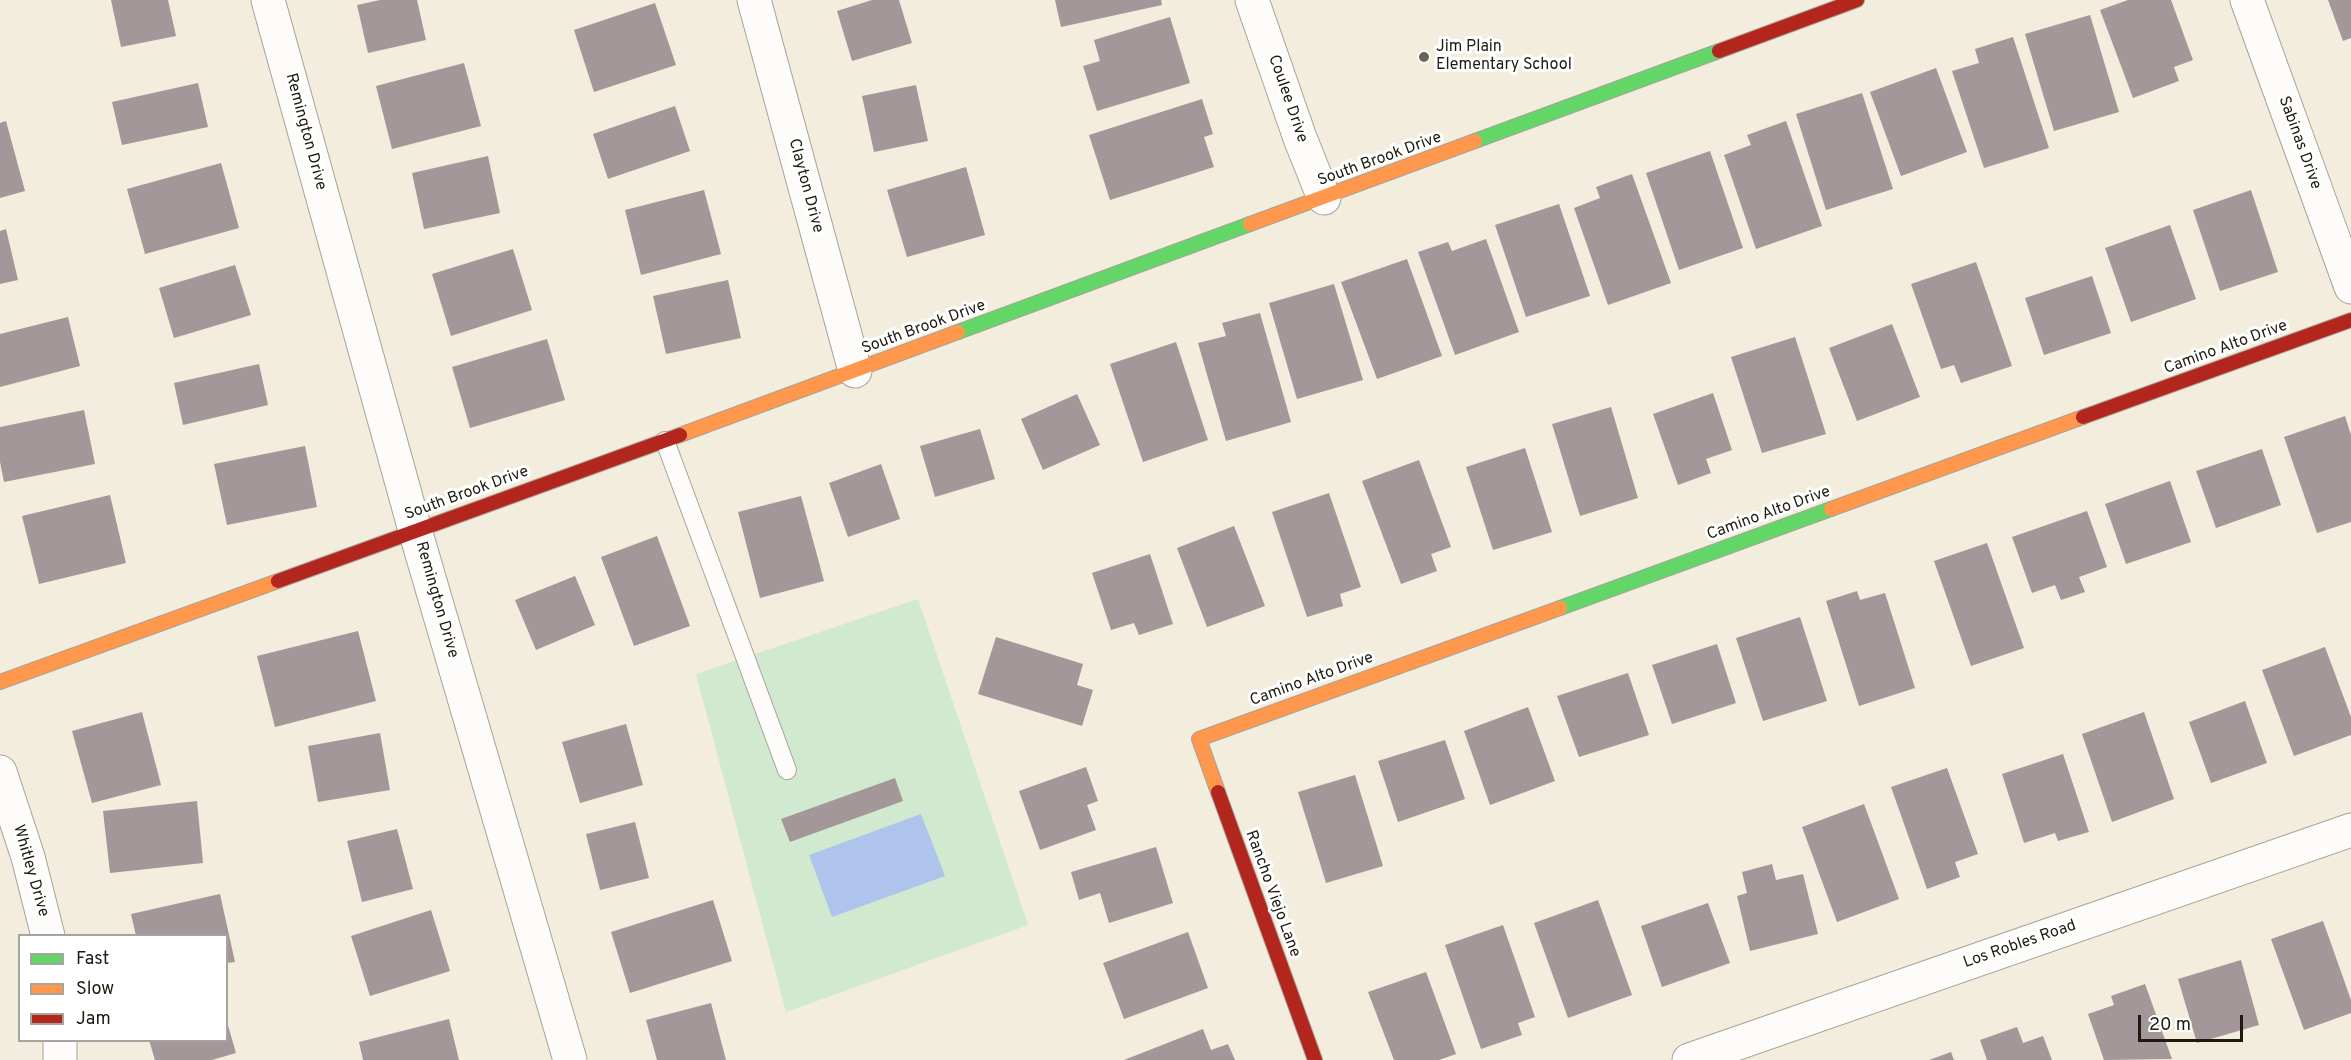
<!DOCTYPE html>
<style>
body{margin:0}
#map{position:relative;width:2351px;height:1060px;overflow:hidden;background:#f2eddd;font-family:Overpass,sans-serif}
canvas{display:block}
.legend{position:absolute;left:18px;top:934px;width:210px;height:108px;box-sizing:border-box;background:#fff;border:2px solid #a5a49f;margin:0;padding:8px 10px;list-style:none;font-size:18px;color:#1d1b10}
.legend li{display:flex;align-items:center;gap:12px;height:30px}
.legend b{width:30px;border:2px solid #a5a49f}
.scale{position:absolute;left:2138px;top:1015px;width:105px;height:27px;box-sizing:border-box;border:3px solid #1d1b10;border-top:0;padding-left:8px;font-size:18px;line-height:21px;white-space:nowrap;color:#1d1b10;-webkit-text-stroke:4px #fff;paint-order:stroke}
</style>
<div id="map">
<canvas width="2351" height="1060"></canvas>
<ul class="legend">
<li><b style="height:8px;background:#63d668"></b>Fast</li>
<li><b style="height:8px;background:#ff974d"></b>Slow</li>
<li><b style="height:8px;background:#b3261e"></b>Jam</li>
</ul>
<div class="scale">20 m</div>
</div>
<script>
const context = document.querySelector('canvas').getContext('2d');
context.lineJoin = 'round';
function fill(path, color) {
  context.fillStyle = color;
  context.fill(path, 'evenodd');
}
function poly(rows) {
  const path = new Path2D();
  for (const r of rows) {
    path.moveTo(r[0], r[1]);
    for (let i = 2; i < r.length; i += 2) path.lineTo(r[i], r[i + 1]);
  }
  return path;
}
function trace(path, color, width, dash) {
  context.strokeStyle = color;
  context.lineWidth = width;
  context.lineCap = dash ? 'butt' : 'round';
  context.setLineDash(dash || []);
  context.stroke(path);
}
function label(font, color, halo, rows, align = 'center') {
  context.font = font + ' Overpass,sans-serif';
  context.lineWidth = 6;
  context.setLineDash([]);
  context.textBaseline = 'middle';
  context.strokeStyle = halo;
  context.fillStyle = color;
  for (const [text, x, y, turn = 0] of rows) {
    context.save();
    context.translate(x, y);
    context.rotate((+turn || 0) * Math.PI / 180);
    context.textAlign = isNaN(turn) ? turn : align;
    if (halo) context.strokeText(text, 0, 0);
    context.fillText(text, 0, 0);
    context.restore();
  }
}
fill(poly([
 [918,599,1028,925,786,1012,696,674]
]), '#d0e9cf');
fill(poly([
 [921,814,945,876,832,917,809,855]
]), '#afc4ec');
fill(poly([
 [111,0,168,0,176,36,121,47],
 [380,0,417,0,426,40,368,53,357,5],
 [872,0,899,0,912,43,852,61,837,11],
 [1055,0,1161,0,1162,5,1061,27],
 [2128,0,2171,0,2193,60,2174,67,2179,81,2133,98,2100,10],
 [2328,0,2351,0,2351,38,2343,41],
 [655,3,676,65,594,92,574,30],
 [2090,15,2119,112,2054,131,2025,34],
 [1170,17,1190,83,1097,111,1083,66,1100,61,1094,40],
 [2013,37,2049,148,1984,168,1952,71,1979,63,1975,49],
 [464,63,481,126,392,149,376,86],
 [1936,68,1967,152,1901,176,1870,92],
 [198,83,208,127,122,145,112,102],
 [916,85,928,141,874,152,862,96],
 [1862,93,1893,189,1826,210,1796,114],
 [1202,99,1213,134,1204,137,1214,167,1110,200,1089,135],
 [675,106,690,151,608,179,593,134],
 [6,121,25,191,0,198,0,123],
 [1786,121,1822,226,1756,249,1724,155,1751,145,1747,135],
 [1710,151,1743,248,1679,270,1646,173],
 [488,156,500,213,424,229,412,173],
 [221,163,239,228,145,254,127,189],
 [966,167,985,235,907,257,887,190],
 [1632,174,1671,283,1608,305,1574,208,1600,198,1596,187],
 [704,190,721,254,641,275,625,210],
 [2251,190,2278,272,2220,291,2193,210],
 [1559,204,1590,296,1526,317,1495,225],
 [2170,225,2196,299,2131,322,2105,248],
 [6,229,18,280,0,284,0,231],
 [1486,239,1519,332,1455,355,1418,252,1448,242,1452,251],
 [513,249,532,310,451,336,432,274],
 [1407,259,1442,356,1377,379,1341,282],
 [1976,262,2012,366,1961,383,1954,365,1941,369,1911,284],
 [235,265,251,315,174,338,159,288],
 [2092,276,2111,333,2044,355,2025,298],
 [728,280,741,338,666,354,653,296],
 [1334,284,1363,380,1297,399,1269,303],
 [1260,313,1291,422,1226,441,1198,343,1226,336,1222,323],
 [68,317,80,366,0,387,0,334],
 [1892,324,1920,397,1857,421,1829,348],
 [1795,337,1826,434,1762,453,1731,357],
 [547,339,565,400,470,428,452,367],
 [1176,342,1208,440,1143,462,1110,364],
 [259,364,268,405,183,425,174,383],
 [1713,393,1732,450,1706,459,1711,473,1678,485,1653,414],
 [1077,394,1100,445,1043,470,1021,419],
 [1611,407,1638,498,1580,516,1552,424],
 [84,410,95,464,4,482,0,462,0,427],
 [2345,416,2351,435,2351,522,2317,533,2284,437],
 [980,429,995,479,935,497,920,446],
 [305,446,317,507,227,525,214,464],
 [1525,448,1552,532,1493,550,1466,467],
 [2262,449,2281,505,2216,528,2196,471],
 [1419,460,1451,547,1431,554,1437,571,1401,584,1362,481],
 [881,464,900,519,848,537,829,483],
 [2170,481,2191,542,2126,564,2105,504],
 [1329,493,1361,587,1340,594,1343,606,1307,617,1272,512],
 [110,495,126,563,39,584,22,516],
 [801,496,824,581,760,598,738,512],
 [2087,511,2107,567,2079,577,2085,592,2061,600,2055,585,2032,593,2012,537],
 [1234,526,1265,606,1207,627,1177,548],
 [657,536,690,626,634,646,601,557],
 [1987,543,2024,648,1971,666,1934,561],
 [1150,554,1173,624,1139,635,1134,623,1111,630,1092,573],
 [575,576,595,625,536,650,515,600],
 [1857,591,1860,600,1885,593,1915,688,1859,706,1826,601],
 [1800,617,1827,701,1763,721,1736,638],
 [358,631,376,701,275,727,257,656],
 [996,637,1083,664,1077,685,1093,690,1082,726,978,694],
 [1717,644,1736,703,1672,724,1652,665],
 [2325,647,2351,717,2351,735,2294,756,2262,670],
 [1628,673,1649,735,1579,757,1557,696],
 [2245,701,2267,763,2211,783,2189,722],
 [1528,707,1555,781,1490,805,1464,731],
 [142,712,161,785,92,803,72,731],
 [2144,712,2174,799,2112,822,2082,734],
 [626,724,643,785,580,803,562,742],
 [380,733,390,790,318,802,308,746],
 [1445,740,1465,799,1398,822,1378,761],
 [2063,754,2089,832,2058,841,2055,833,2024,843,2002,774],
 [1086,767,1098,801,1087,805,1096,830,1040,850,1019,791],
 [1947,768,1978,854,1955,862,1960,877,1927,889,1891,787],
 [1355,775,1383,866,1326,883,1298,792],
 [895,778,903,801,790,842,781,819],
 [197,801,203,863,110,873,103,811],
 [1864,804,1899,899,1837,922,1802,827],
 [635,822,649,878,600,890,586,834],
 [397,829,413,889,362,902,347,841],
 [1156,847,1173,903,1109,923,1100,893,1079,900,1071,872],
 [1772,864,1776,880,1803,874,1818,934,1750,951,1737,896,1747,893,1742,872],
 [220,894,235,962,226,963,226,936,136,936,131,914],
 [713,900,732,961,630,993,611,932],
 [1598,900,1632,995,1568,1018,1534,923],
 [1708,903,1730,963,1662,987,1641,926],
 [431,910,450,971,370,996,351,936],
 [2323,921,2351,1000,2351,1013,2304,1030,2271,939],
 [1503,925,1535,1017,1518,1023,1522,1035,1481,1049,1445,945],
 [1188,932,1208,988,1124,1019,1103,963],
 [2241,960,2259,1025,2197,1043,2178,979],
 [1426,972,1456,1054,1439,1060,1394,1060,1368,992],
 [2145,984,2172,1059,2104,1060,2088,1014,2114,1005,2111,996],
 [711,1003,726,1060,657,1060,646,1020],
 [449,1019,459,1060,363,1060,359,1042],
 [227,1022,236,1053,212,1060,155,1060,149,1040,226,1040],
 [2017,1027,2023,1043,2043,1036,2052,1060,1987,1060,1980,1040],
 [1203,1029,1211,1050,1228,1044,1235,1060,1124,1060],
 [1951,1052,1954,1060,1929,1060]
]), '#a39799');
const lane = poly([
 [665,441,787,770]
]);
const street = poly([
 [268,0,415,530,570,1060],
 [754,0,855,371],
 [1252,0,1300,138,1324,198],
 [2247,0,2351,287],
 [0,772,28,857,48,936],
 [60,1040,60,1060],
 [1689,1060,2351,830]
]);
const fast = poly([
 [1475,141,1719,51],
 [958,332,1250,224],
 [1560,608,1831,509]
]);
const slow = poly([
 [1250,224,1475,141],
 [680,435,958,332],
 [1831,509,2083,417],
 [0,682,278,581],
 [1218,792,1199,739,1560,608]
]);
const jam = poly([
 [1719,51,1857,0],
 [2083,417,2351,320],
 [278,581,680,435],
 [1218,792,1315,1060]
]);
trace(lane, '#a7a397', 20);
trace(street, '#a7a397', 35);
trace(fast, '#a7a397', 16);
trace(slow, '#a7a397', 16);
trace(jam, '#a7a397', 16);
trace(lane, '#fdfcfa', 18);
trace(street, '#fdfcfa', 33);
trace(fast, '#63d668', 14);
trace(slow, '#ff974d', 14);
trace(jam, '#b3261e', 14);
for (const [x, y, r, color] of [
 [1424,57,6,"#686458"]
]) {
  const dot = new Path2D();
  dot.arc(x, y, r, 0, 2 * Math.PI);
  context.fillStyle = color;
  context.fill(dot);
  trace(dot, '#fff', 2);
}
label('16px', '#1d1b10', '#fff', [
 ["Jim Plain",1436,48],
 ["Elementary School",1436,66]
], 'left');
label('16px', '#1d1b10', '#fff', [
 ["Coulee Drive",1287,99,71],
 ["Remington Drive",305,132,75],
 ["Sabinas Drive",2299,143,70],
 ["South Brook Drive",1380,160,-20],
 ["Clayton Drive",805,186,75],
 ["South Brook Drive",924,328,-20],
 ["Camino Alto Drive",2226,348,-20],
 ["South Brook Drive",467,494,-20],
 ["Camino Alto Drive",1769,514,-20],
 ["Remington Drive",436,600,74],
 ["Camino Alto Drive",1312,680,-20],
 ["Whitley Drive",30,871,74],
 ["Rancho Viejo Lane",1272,894,70],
 ["Los Robles Road",2020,945,-19]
]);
</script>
